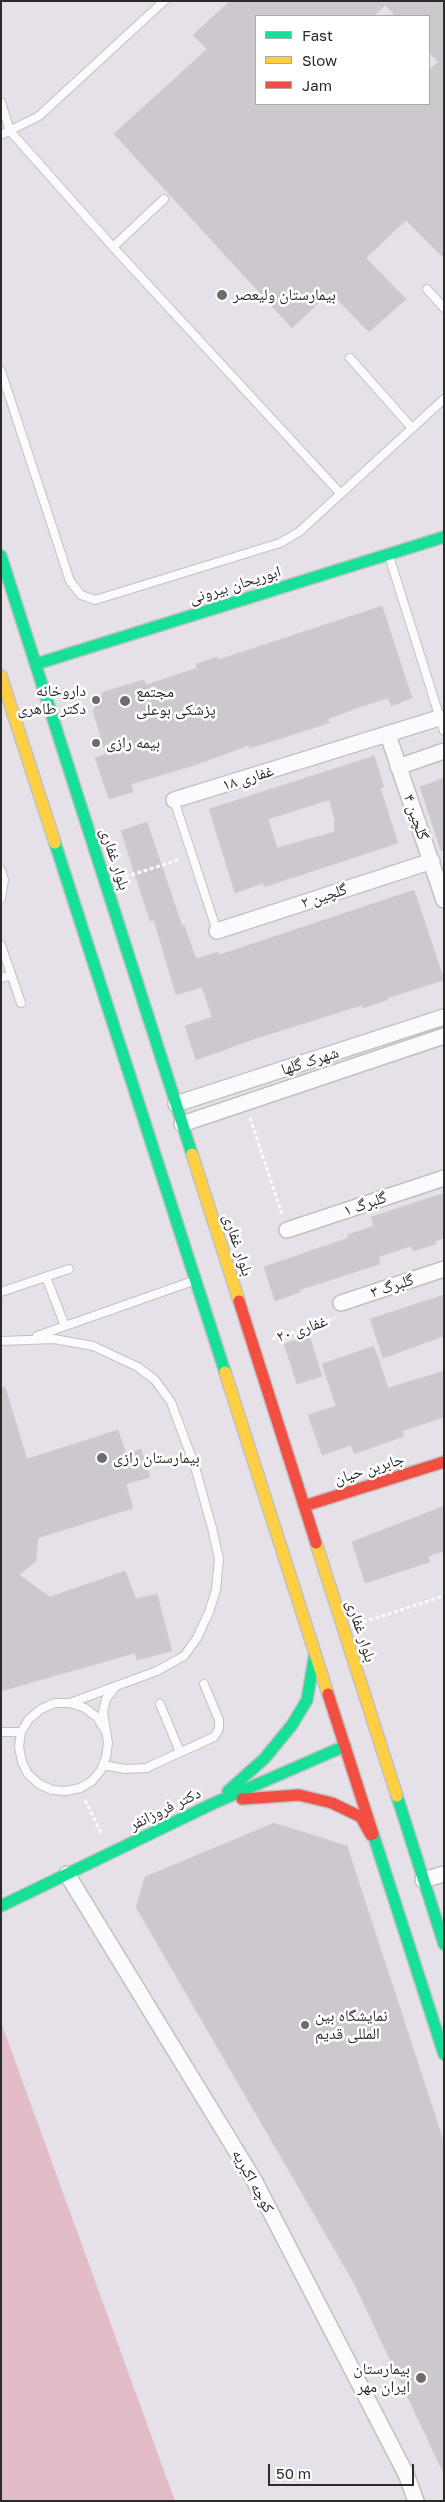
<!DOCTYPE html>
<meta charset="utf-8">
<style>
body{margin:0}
#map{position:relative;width:445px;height:2502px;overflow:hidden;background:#e6e1e8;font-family:"Golos Text",sans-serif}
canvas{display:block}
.frame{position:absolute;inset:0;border:2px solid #2b2b2b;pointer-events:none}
.legend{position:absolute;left:255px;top:15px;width:175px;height:90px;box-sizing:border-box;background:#fff;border:1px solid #aaa;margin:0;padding:6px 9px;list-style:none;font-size:15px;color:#2b2b2b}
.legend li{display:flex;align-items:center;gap:10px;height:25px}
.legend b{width:25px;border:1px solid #aaa}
.scale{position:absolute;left:268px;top:2464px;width:146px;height:22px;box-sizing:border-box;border:2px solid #2b2b2b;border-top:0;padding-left:6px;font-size:15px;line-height:18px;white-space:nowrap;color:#2b2b2b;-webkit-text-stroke:4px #fff;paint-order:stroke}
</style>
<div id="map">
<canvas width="445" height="2502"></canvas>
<div class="frame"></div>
<ul class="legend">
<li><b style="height:6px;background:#16e098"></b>Fast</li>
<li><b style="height:6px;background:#ffcf43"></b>Slow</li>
<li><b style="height:6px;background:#f24e42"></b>Jam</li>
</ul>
<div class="scale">50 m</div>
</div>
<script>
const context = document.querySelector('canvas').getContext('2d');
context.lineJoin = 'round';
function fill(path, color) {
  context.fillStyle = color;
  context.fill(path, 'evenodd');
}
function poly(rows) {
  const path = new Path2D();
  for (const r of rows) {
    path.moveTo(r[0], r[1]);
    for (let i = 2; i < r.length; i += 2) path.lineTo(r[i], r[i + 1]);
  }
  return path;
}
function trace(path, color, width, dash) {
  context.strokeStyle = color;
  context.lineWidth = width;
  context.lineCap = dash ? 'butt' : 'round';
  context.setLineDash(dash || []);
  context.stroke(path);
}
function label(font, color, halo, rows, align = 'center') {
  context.font = font + ' "Golos Text","Noto Naskh Arabic",sans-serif';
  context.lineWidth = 5;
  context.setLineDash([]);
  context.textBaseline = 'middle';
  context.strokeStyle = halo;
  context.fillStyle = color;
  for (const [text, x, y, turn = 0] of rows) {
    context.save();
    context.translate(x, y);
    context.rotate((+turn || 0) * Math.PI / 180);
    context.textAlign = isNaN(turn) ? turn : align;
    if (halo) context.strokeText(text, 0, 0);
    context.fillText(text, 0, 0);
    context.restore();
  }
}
fill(poly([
 [1,2022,175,2501,1,2501]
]), '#e2bdc7');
const building = poly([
 [230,1,444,1,444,258,406,220,366,258,406,299,369,332,330,292,292,328,114,134,207,49,193,35,230,1],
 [385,5,396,16,429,16,429,52,438,62,429,70,429,104,256,104,256,16,374,16,385,5],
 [382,606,412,698,391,706,388,698,354,709,328,719,329,723,250,748,249,745,195,765,131,784,133,792,109,799,95,758,106,754,93,711,103,692,144,680,146,685,197,668,196,664,217,657,218,660,382,606],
 [374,756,384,787,380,788,398,843,264,887,263,883,235,893,209,809,374,756],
 [329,800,335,819,334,832,277,848,268,819,329,800],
 [444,778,444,850,441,851,420,787,444,778],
 [147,822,182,926,184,925,196,959,218,952,219,955,414,890,444,980,387,998,387,1000,363,1008,362,1005,254,1039,196,1060,185,1026,212,1017,202,987,176,995,154,920,150,921,121,831,147,822],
 [444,1193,444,1238,435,1241,436,1244,413,1251,411,1246,378,1257,380,1264,299,1290,300,1292,275,1301,264,1267,348,1238,347,1235,374,1226,371,1217,444,1193],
 [444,1295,444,1336,383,1358,370,1319,444,1295],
 [309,1335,322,1376,297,1384,284,1344,309,1335],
 [374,1346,388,1388,444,1371,444,1417,402,1431,404,1436,354,1454,351,1445,322,1455,308,1415,336,1406,322,1364,374,1346],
 [5,1387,27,1459,118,1430,126,1454,141,1449,150,1477,126,1484,133,1508,38,1538,36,1561,19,1575,50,1597,125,1571,136,1599,157,1594,172,1651,137,1660,135,1653,1,1691,1,1388,5,1387],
 [444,1506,444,1551,428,1556,430,1562,365,1583,352,1542,444,1506],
 [274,1823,347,1846,444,2143,444,2474,354,2283,136,1907,145,1877,274,1823]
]);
fill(building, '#ccc8ce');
trace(building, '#d2cdd3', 1);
const lane = poly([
 [1,102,10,131,113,247,340,493],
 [1,135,39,116,164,1],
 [113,247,164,199],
 [427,289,444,308],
 [350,358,412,428],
 [1,371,70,581,81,595,95,600,280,543,299,532,444,399],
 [389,556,444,731],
 [174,800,217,931],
 [1,870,4,880,1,898],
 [1,945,21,1003],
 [1,978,11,975],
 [46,1277,65,1326],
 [1,1292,69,1269],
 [37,1336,193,1281],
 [1,1341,54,1339,93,1346,138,1367,155,1380,171,1402,195,1467,212,1528,219,1559,216,1590,209,1612,197,1638,184,1656,157,1671,70,1703],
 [160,1704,180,1752],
 [104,1729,97,1717,85,1708,70,1703,55,1703,41,1709,29,1719,21,1732,19,1747,22,1762,28,1774,39,1784,52,1790,66,1791,80,1788,92,1781,101,1770,106,1757,108,1743,103,1712,106,1699,115,1687],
 [1,1732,21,1732],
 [103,1765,125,1769,146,1768,214,1737,219,1729,219,1720,204,1684]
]);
const street = poly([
 [388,735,444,900],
 [398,767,444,751],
 [174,800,439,718],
 [217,931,432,861],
 [176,1104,444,1017],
 [182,1124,444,1036],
 [287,1230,444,1178],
 [341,1303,444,1269],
 [67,1874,254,2180,406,2474,416,2501],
 [423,1880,444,1874]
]);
const fast = poly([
 [1,556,192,1154],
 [36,664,444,537],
 [55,843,225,1372],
 [228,1791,264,1759,292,1725,307,1700,315,1653],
 [397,1796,444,1944],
 [373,1834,444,2054],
 [1,1906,212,1804,345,1746]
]);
const slow = poly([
 [1,676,55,843],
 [192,1154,239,1301],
 [225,1372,328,1694],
 [316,1543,397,1796]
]);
const jam = poly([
 [239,1301,316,1543],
 [304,1506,444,1462],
 [328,1694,373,1834],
 [242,1799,299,1795,332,1803,361,1817,371,1835]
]);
trace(lane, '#c1c1c2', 10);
trace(street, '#c1c1c2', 18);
trace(fast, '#c1c1c2', 14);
trace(slow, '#c1c1c2', 14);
trace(jam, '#c1c1c2', 14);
trace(poly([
 [125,877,181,859],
 [250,1118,282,1214],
 [272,1339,335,1318],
 [363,1622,444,1596],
 [85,1800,102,1835]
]), '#fbfafc', 3, [4, 2.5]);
trace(lane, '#fbfafc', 8);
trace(street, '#fbfafc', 15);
trace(fast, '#16e098', 11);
trace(slow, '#ffcf43', 11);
trace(jam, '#f24e42', 11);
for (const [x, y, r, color] of [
 [222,295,6,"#6c6b6d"],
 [96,700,5,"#6c6b6d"],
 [125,701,6,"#6c6b6d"],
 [96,743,5,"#6c6b6d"],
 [102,1458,6,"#6c6b6d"],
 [305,2025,5,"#6c6b6d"],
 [421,2378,6,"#6c6b6d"]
]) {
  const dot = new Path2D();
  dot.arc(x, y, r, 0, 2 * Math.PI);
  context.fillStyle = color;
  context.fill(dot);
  trace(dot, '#fff', 2);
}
label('16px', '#2b2b2b', '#fff', [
 ["بیمارستان ولیعصر",233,295],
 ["داروخانه",86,691,"right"],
 ["دکتر طاهری",86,709,"right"],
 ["مجتمع",136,692],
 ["پزشکی بوعلی",136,710],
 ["بیمه رازی",106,743],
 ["بیمارستان رازی",113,1458],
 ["نمایشگاه بین",315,2016],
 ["المللی قدیم",315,2034],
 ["بیمارستان",410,2369,"right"],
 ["ایران مهر",410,2387,"right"]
], 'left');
label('16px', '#2b2b2b', '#fff', [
 ["ابوریحان بیرونی",235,585,-17],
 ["غفاری ۱۸",248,778,-17],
 ["گلچین ۴",416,817,71],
 ["بلوار غفاری",115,859,72],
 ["گلچین ۲",324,896,-18],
 ["شهرک گلها",310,1061,-18],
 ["گلبرگ ۱",365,1204,-19],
 ["بلوار غفاری",238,1245,72],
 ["گلبرگ ۳",392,1286,-18],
 ["غفاری ۲۰",302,1329,-19],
 ["جابربن حیان",369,1469,-17],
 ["بلوار غفاری",361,1631,72],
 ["دکتر فروزانفر",165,1809,-26],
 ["کوچه اکبریه",253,2181,61]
]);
</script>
